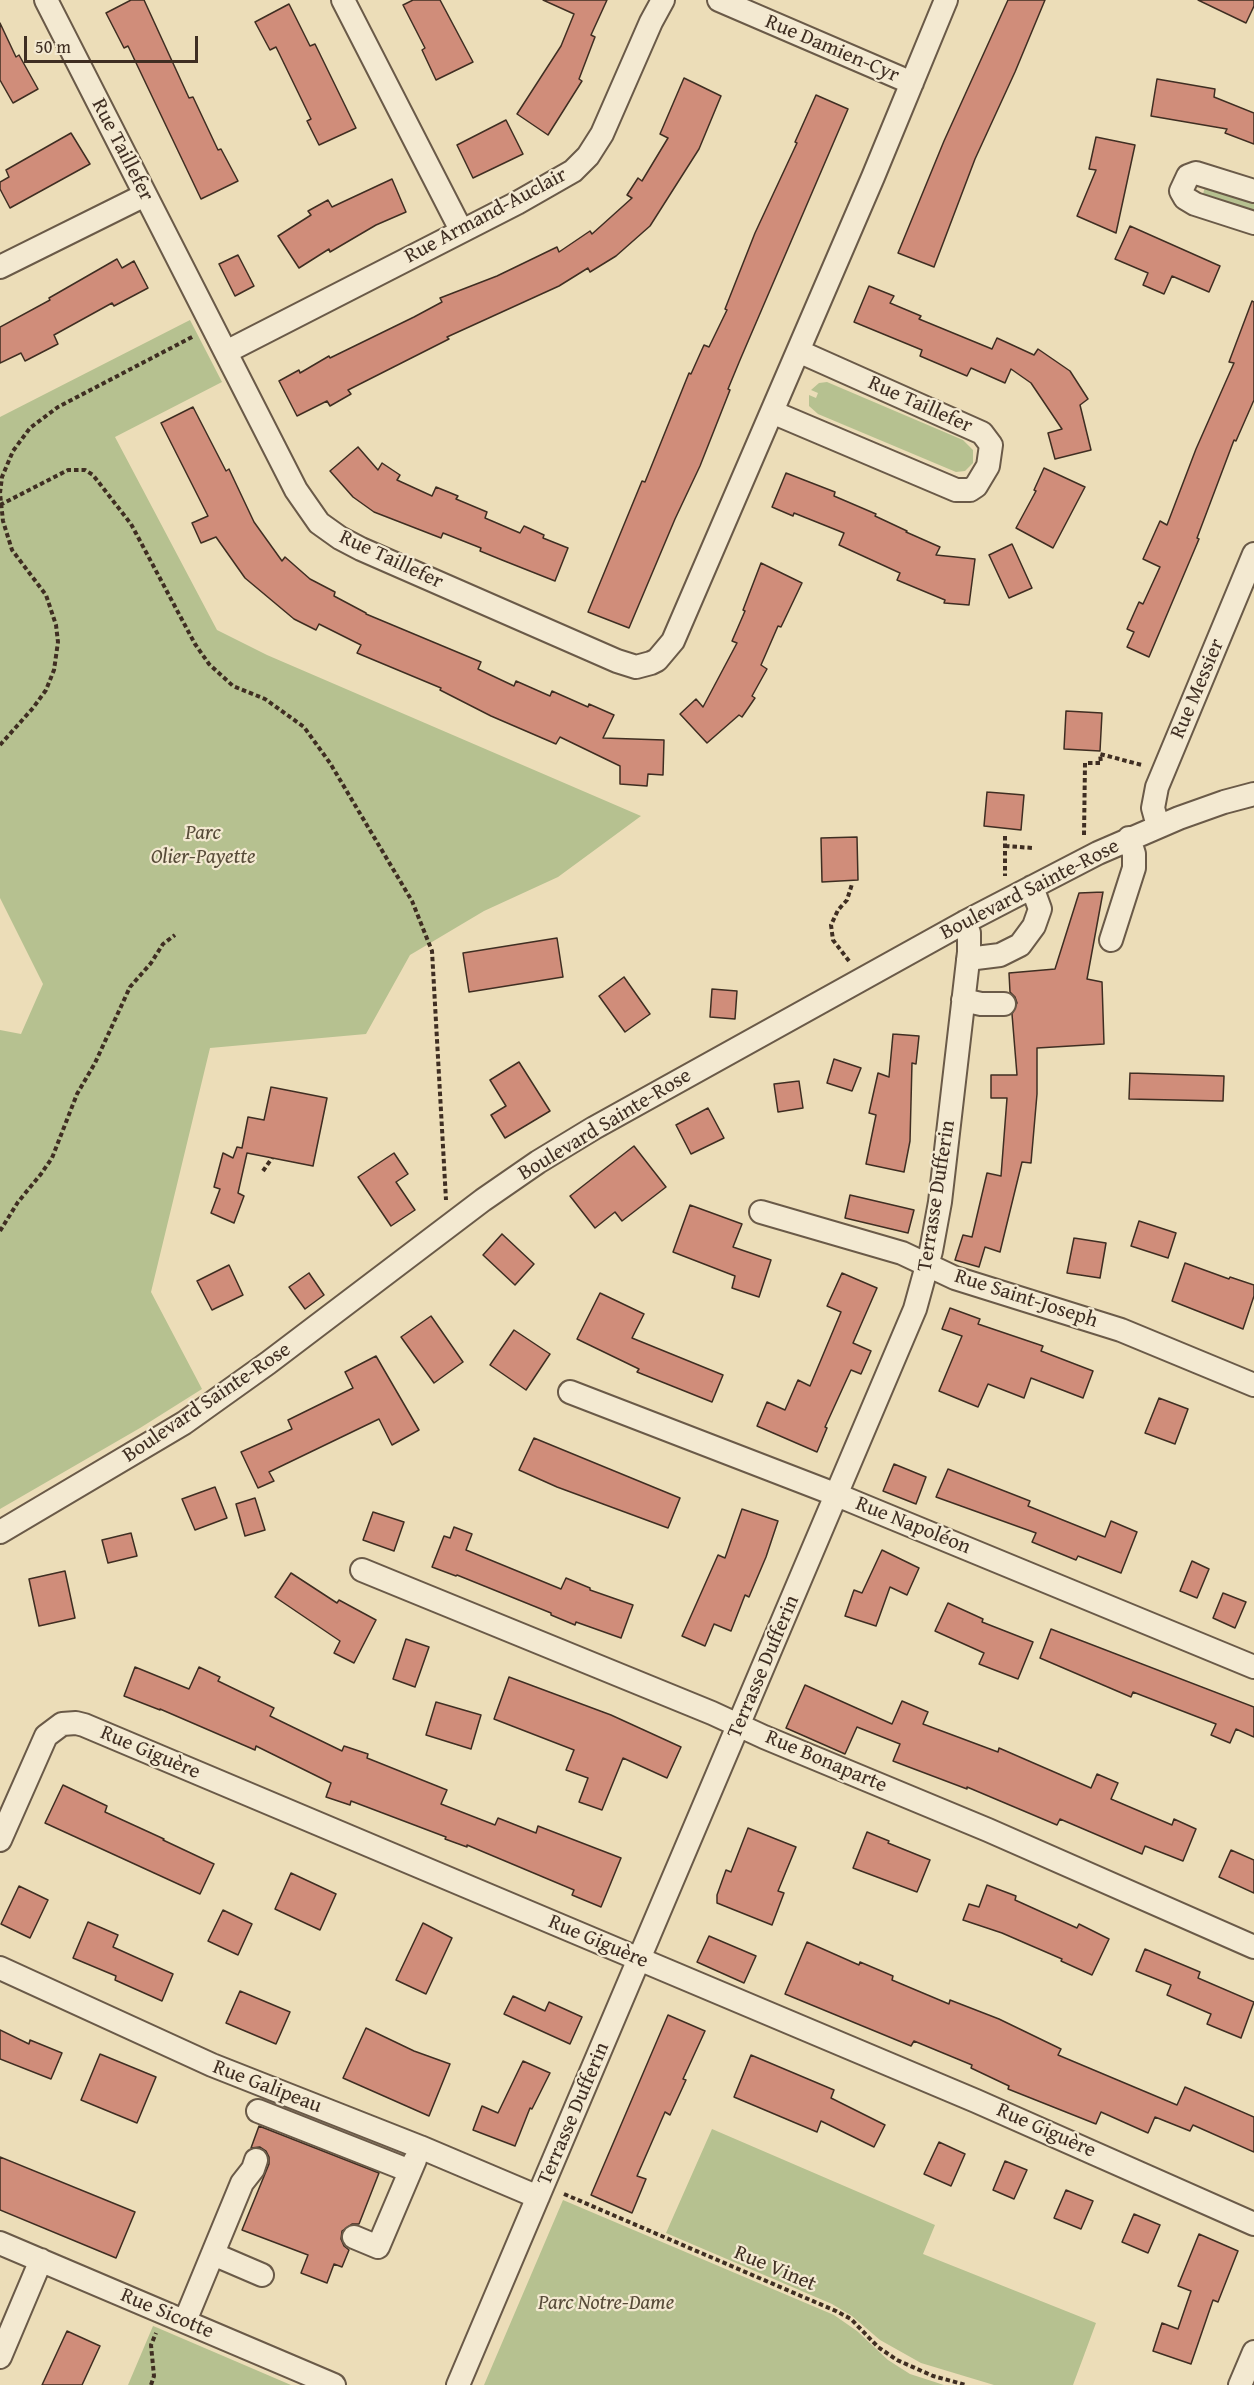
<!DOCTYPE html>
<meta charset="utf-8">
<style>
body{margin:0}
#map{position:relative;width:1254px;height:2385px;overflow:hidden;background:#ecddb8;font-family:"Gentium Book Plus",serif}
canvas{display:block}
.scale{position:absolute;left:24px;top:36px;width:174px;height:27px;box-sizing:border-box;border:3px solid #3f2e22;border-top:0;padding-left:8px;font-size:18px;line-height:21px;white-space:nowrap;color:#3f2e22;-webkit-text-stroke:4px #f3e9d1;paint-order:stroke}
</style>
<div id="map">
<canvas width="1254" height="2385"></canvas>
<div class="scale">50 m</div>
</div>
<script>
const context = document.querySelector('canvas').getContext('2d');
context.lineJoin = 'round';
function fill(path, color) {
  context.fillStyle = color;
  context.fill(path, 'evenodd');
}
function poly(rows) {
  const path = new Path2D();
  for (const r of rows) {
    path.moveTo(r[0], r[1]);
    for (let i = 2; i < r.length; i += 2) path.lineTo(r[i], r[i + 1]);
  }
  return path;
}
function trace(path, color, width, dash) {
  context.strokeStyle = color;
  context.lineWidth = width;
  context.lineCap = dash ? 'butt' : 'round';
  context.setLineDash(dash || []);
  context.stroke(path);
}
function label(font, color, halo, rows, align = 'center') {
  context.font = font + ' "Gentium Book Plus",serif';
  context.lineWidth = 4.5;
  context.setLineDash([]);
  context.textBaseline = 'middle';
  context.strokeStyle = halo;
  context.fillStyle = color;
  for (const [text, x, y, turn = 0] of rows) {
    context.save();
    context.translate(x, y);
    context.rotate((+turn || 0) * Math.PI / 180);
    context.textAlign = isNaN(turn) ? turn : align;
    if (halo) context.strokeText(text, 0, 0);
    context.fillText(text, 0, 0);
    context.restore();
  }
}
fill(poly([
 [1205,187,1254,202,1254,210,1203,194],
 [190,320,222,382,115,437,217,630,267,655,641,816,558,877,484,911,410,955,366,1034,210,1048,151,1292,202,1389,140,1428,0,1509,0,1030,21,1034,43,984,0,898,0,417],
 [827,382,963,440,973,450,973,463,965,471,956,472,818,414,809,406,809,395,816,398,818,393,811,390,819,383],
 [712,2129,935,2225,923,2254,1096,2323,1073,2385,994,2385,921,2363,880,2340,852,2316,832,2304,666,2233],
 [563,2200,834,2315,857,2331,888,2360,910,2374,944,2385,484,2385],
 [153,2326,158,2328,291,2385,128,2385]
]), '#b6c190');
const building = poly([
 [131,0,144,0,189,98,193,97,218,150,221,149,238,181,201,199,128,46,124,48,106,13,131,0],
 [413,0,440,0,473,62,436,80,422,50,425,48,403,5,413,0],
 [543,0,607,0,591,35,595,37,579,79,582,81,548,135,517,114,561,46,574,14,543,0],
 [1008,0,1045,0,1015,72,975,159,934,267,898,253,944,141,1008,0],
 [1198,0,1254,0,1254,6,1246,23,1198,0],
 [289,4,310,46,315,44,356,128,319,145,307,121,311,119,276,47,270,50,255,22,289,4],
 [0,23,16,57,19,55,38,89,13,103,0,80,0,23],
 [684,78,721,96,699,149,650,226,616,256,590,272,588,268,559,286,447,337,449,339,348,390,351,394,330,406,327,401,297,416,279,381,299,370,300,373,329,356,330,358,414,317,442,302,440,298,497,276,557,247,559,252,590,231,592,234,632,198,627,195,638,178,642,181,668,138,660,134,684,78],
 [1157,79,1215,89,1214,97,1254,113,1254,144,1225,133,1227,129,1151,116,1157,79],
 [816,95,848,109,740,360,728,389,730,390,700,466,675,519,629,628,588,612,642,481,645,482,689,373,691,374,704,345,709,347,727,310,725,309,755,233,797,143,795,142,816,95],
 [506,120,523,154,473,178,457,145,506,120],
 [71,133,90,164,10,208,0,189,0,182,9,177,6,170,71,133],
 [1096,137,1135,145,1116,233,1077,216,1096,170,1089,169,1096,137],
 [392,179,406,212,376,225,330,252,329,249,299,268,278,236,311,215,308,211,328,200,332,207,392,179],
 [1130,226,1220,266,1209,292,1172,276,1164,294,1143,285,1148,273,1115,259,1130,226],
 [238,255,254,286,235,296,219,264,238,255],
 [117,259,122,268,134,261,148,288,114,306,112,303,54,335,58,344,25,361,21,353,0,363,0,327,50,300,49,298,117,259],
 [869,286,894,296,890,303,921,316,919,319,992,349,997,338,1034,355,1038,349,1070,371,1088,399,1080,405,1091,450,1055,459,1048,433,1062,429,1031,383,1011,369,1005,383,971,368,967,376,920,356,922,350,854,322,869,286],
 [1252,301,1254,302,1254,400,1236,441,1234,440,1197,538,1199,539,1149,657,1127,647,1134,632,1127,629,1139,602,1143,604,1160,567,1143,559,1160,521,1167,525,1196,449,1234,363,1229,362,1252,301],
 [193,407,226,471,229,469,254,522,282,561,285,557,310,579,335,592,334,596,366,613,366,614,481,662,478,669,514,686,516,681,550,696,552,691,588,707,589,704,614,715,603,738,664,740,663,775,648,774,647,786,620,784,620,766,560,737,556,744,491,716,440,690,441,688,357,653,361,645,319,624,316,630,294,619,245,578,216,537,201,543,192,523,208,516,161,423,193,407],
 [358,447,378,470,382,463,400,475,397,480,432,496,436,487,458,496,456,499,487,512,485,518,520,533,524,526,544,535,543,538,568,548,555,581,502,560,480,551,481,548,443,533,441,538,374,512,353,497,330,471,358,447],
 [1044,468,1085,487,1053,548,1016,528,1036,491,1034,490,1044,468],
 [786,473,835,492,834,496,876,514,875,516,907,531,906,532,940,547,936,555,975,559,969,605,944,603,945,600,897,580,900,573,839,545,844,533,794,513,793,516,772,507,786,473],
 [1012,544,1032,588,1009,598,989,555,1012,544],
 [761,563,802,583,781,627,778,626,761,665,767,669,752,696,755,698,742,717,739,715,707,743,680,714,696,699,703,707,737,643,732,641,745,611,743,610,761,563],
 [1066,711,1102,713,1100,751,1064,749,1066,711],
 [987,792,1024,795,1021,830,984,826,987,792],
 [857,837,858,880,822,882,821,838,857,837],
 [1103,892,1087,979,1102,982,1104,1044,1037,1048,1037,1094,1031,1163,1022,1162,1000,1252,985,1247,979,1267,955,1260,963,1235,972,1237,987,1173,1001,1176,1007,1098,991,1098,991,1075,1017,1075,1012,1014,1017,1003,1015,997,1010,992,1009,973,1055,969,1079,893,1103,892],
 [557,938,563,977,469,992,463,953,557,938],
 [624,977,650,1014,625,1032,599,996,624,977],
 [712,989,737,991,735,1019,710,1017,712,989],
 [893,1034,919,1036,916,1064,912,1063,910,1141,904,1172,866,1164,876,1115,869,1113,878,1073,889,1077,893,1034],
 [834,1059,861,1068,852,1091,827,1083,834,1059],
 [519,1062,550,1111,505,1138,491,1115,506,1106,490,1080,519,1062],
 [1130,1073,1224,1076,1223,1101,1129,1099,1130,1073],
 [799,1081,803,1108,778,1112,774,1084,799,1081],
 [271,1087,327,1098,313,1166,247,1153,238,1193,244,1196,234,1223,211,1213,220,1189,214,1187,223,1153,233,1158,237,1147,242,1148,248,1117,264,1120,271,1087],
 [708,1108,724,1138,691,1154,676,1125,708,1108],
 [634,1146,666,1187,622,1221,615,1212,595,1228,570,1196,634,1146],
 [394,1153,408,1174,396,1182,415,1210,391,1226,358,1177,394,1153],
 [850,1195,914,1210,908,1233,845,1218,850,1195],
 [690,1205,742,1224,733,1247,771,1260,759,1297,732,1288,735,1276,673,1252,690,1205],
 [1139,1221,1176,1233,1168,1258,1131,1246,1139,1221],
 [502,1234,534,1264,515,1285,483,1255,502,1234],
 [1074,1238,1106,1243,1100,1278,1067,1273,1074,1238],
 [1185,1263,1229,1279,1230,1277,1254,1285,1254,1296,1243,1329,1172,1301,1185,1263],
 [229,1265,243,1295,212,1310,197,1281,229,1265],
 [309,1273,324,1295,305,1309,289,1287,309,1273],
 [842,1273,877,1288,853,1343,871,1351,861,1374,851,1370,825,1427,827,1428,817,1452,757,1426,767,1402,785,1410,798,1380,810,1386,841,1312,827,1306,842,1273],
 [600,1293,644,1314,632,1338,723,1375,712,1402,637,1372,639,1369,577,1339,600,1293],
 [950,1308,980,1319,978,1324,1043,1346,1041,1351,1093,1371,1083,1398,1031,1378,1024,1398,988,1384,978,1407,939,1391,962,1336,942,1329,950,1308],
 [431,1316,463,1362,434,1383,401,1337,431,1316],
 [514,1330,550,1354,526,1390,490,1365,514,1330],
 [376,1356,419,1430,392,1445,379,1419,269,1472,274,1481,258,1488,241,1452,292,1429,288,1420,353,1388,345,1372,376,1356],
 [1159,1398,1188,1409,1175,1444,1145,1433,1159,1398],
 [534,1438,680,1498,668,1528,557,1487,519,1470,534,1438],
 [894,1464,926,1477,916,1504,883,1491,894,1464],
 [948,1469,1030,1501,1028,1506,1105,1537,1111,1521,1137,1532,1121,1573,1078,1556,1076,1560,1032,1542,1036,1533,936,1497,948,1469],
 [215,1487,227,1518,195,1530,182,1499,215,1487],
 [255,1498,265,1530,245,1536,236,1504,255,1498],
 [742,1509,778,1521,766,1557,749,1597,745,1595,731,1631,714,1624,705,1646,682,1636,718,1555,725,1558,742,1509],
 [373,1512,404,1522,394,1551,363,1540,373,1512],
 [454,1527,472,1534,466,1550,561,1589,566,1578,590,1588,590,1590,633,1605,621,1638,576,1622,575,1625,551,1615,551,1613,457,1575,456,1576,432,1567,444,1536,450,1538,454,1527],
 [131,1533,137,1556,108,1563,102,1540,131,1533],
 [882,1550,919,1568,907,1595,890,1587,876,1626,845,1616,854,1590,862,1593,882,1550],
 [1192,1561,1209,1569,1197,1598,1180,1591,1192,1561],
 [65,1571,75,1618,39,1626,29,1579,65,1571],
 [291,1573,337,1603,339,1600,376,1620,354,1663,334,1653,340,1641,275,1597,291,1573],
 [1223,1593,1246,1602,1235,1628,1213,1618,1223,1593],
 [948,1603,983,1619,982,1622,1033,1642,1018,1679,979,1664,984,1653,935,1631,948,1603],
 [1051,1629,1254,1707,1254,1737,1236,1729,1230,1743,1211,1735,1216,1724,1133,1692,1131,1697,1040,1658,1051,1629],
 [406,1639,429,1647,415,1687,393,1679,406,1639],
 [135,1667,189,1689,199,1667,220,1677,218,1681,274,1708,270,1716,342,1751,344,1746,368,1754,367,1758,447,1790,441,1804,495,1825,498,1818,536,1833,538,1826,621,1858,601,1907,572,1895,574,1890,467,1845,467,1847,445,1839,446,1837,351,1801,350,1805,326,1797,331,1783,256,1746,255,1750,160,1709,160,1710,124,1696,135,1667],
 [509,1677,611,1715,681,1747,667,1778,623,1758,602,1810,579,1802,588,1778,566,1770,574,1750,494,1719,509,1677],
 [805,1685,892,1724,902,1701,928,1712,923,1724,998,1752,999,1748,1091,1788,1097,1774,1118,1783,1111,1799,1172,1825,1174,1819,1196,1829,1183,1861,1145,1846,1142,1854,1060,1819,1057,1825,967,1787,967,1789,893,1761,900,1744,857,1727,845,1754,786,1728,805,1685],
 [436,1702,481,1715,471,1749,426,1735,436,1702],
 [63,1785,107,1806,105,1812,164,1839,163,1840,214,1864,200,1894,45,1823,63,1785],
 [748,1828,796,1847,778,1891,784,1893,772,1925,717,1903,717,1895,726,1870,731,1872,748,1828],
 [867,1832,889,1841,888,1843,930,1860,917,1892,853,1868,867,1832],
 [1231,1850,1254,1860,1254,1893,1219,1877,1231,1850],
 [291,1873,336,1894,320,1930,275,1909,291,1873],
 [987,1885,1016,1896,1015,1900,1077,1928,1079,1924,1109,1939,1092,1975,1061,1961,1062,1959,1002,1933,963,1920,969,1904,979,1907,987,1885],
 [19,1886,48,1900,30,1938,1,1924,19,1886],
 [223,1910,252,1924,238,1955,208,1941,223,1910],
 [88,1922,118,1935,113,1947,173,1974,162,2001,115,1980,116,1976,73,1958,88,1922],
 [423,1923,452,1938,426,1994,396,1980,423,1923],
 [709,1936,756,1956,744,1983,697,1962,709,1936],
 [807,1942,859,1965,860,1962,893,1976,892,1980,949,2004,950,2000,999,2019,1061,2049,1058,2055,1177,2105,1185,2087,1254,2117,1254,2152,1193,2125,1190,2131,1155,2117,1148,2133,1101,2112,1096,2124,1008,2089,1009,2086,971,2068,972,2065,914,2041,911,2046,785,1994,807,1942],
 [1145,1949,1200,1972,1198,1978,1254,2002,1241,2038,1207,2024,1211,2014,1167,1995,1171,1985,1136,1971,1145,1949],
 [240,1991,290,2012,276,2044,226,2023,240,1991],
 [513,1996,545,2011,549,2002,582,2017,570,2044,504,2014,513,1996],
 [668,2015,705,2031,683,2079,686,2080,670,2115,665,2112,637,2176,646,2179,632,2213,591,2195,668,2015],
 [366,2028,414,2051,450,2064,429,2116,343,2078,366,2028],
 [0,2030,29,2044,30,2040,62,2053,51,2079,0,2059,0,2030],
 [100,2054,156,2077,137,2123,81,2100,100,2054],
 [751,2055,834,2090,831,2098,885,2125,874,2147,821,2121,817,2132,734,2097,751,2055],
 [523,2061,550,2073,532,2109,530,2108,515,2146,473,2130,482,2106,498,2113,523,2061],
 [259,2126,379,2173,359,2224,352,2224,342,2231,341,2239,344,2246,349,2250,342,2267,334,2264,327,2283,301,2273,308,2255,242,2230,269,2164,269,2157,266,2151,260,2147,251,2148,259,2126],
 [939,2142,965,2154,951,2186,924,2174,939,2142],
 [0,2157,135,2212,116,2258,0,2210,0,2157],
 [1005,2161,1027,2170,1014,2199,993,2190,1005,2161],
 [1066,2190,1093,2201,1081,2229,1054,2218,1066,2190],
 [1134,2214,1160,2225,1148,2253,1122,2242,1134,2214],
 [1199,2234,1238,2251,1218,2302,1213,2300,1191,2364,1153,2351,1162,2323,1178,2329,1191,2291,1178,2286,1199,2234],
 [67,2331,100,2346,82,2385,42,2385,67,2331]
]);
fill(building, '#d08d7a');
trace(building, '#3f2e22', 1.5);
const minor = poly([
 [46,0,296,490,319,523,340,538,361,549,617,661,636,667,651,663,657,660,673,641,873,177,946,0],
 [343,0,461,230],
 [719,0,912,83],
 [1254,191,1196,173,1188,176,1181,191,1185,198,1195,204,1254,223],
 [0,267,145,195],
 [226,352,517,203,573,171,588,156,602,134,651,22,663,0],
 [772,412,956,490,970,490,976,486,988,466,991,445,982,433,798,351],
 [1158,826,1153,808,1157,787,1254,554],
 [1111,940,1134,868,1134,854,1129,838],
 [968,959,1000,955,1020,945,1034,926,1040,909,1032,887],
 [963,1000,981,1004,1004,1004],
 [761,1212,902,1253,955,1278,1121,1330,1254,1385],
 [570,1392,837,1495,1254,1667],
 [0,1532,184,1423,268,1363,483,1200,538,1162,594,1128,965,922,1098,853,1179,818,1224,802,1254,794],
 [362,1570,712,1713,764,1737,988,1830,1254,1947],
 [0,1840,46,1736,62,1724,76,1723,84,1725,976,2101,1254,2224],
 [0,1968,212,2065,420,2147,538,2197],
 [258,2111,410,2171],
 [354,2237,378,2247,415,2160],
 [0,2243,334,2385],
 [213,2254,262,2275],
 [185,2321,242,2183,253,2169,256,2160],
 [0,2357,41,2260],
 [458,2385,915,1309,931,1251,940,1202,969,952,969,933,965,922],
 [1240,2385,1254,2352]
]);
trace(minor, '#6a5a48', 26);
trace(poly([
 [0,505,68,470,85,470,93,475,131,524,195,644,209,664,233,686,265,699,304,727,330,763,412,901,432,951,446,1200],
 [0,745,33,708,46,690,54,670,58,642,56,625,46,595,12,550,3,521,0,493,2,477,13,451,30,428,58,407,194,336],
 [1084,835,1085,763,1101,763,1100,754,1142,765],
 [1005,836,1005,876],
 [1005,846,1033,848],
 [849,961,833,940,831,925,838,910,847,900,852,884],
 [263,1171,272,1158],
 [0,1231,18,1202,41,1174,52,1158,77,1094,95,1063,130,987,151,963,163,944,175,935],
 [564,2194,836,2311,851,2319,878,2347,897,2360,933,2376,966,2385],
 [151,2385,154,2376,151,2345,156,2333]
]), '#3f2e22', 4, [4.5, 3]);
trace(minor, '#f3e9d1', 22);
label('21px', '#3f2e22', '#f3e9d1', [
 ["Rue Damien-Cyr",832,49,23],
 ["Rue Taillefer",122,150,63],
 ["Rue Armand-Auclair",486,216,-28],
 ["Rue Taillefer",920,405,24],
 ["Rue Taillefer",391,560,25],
 ["Rue Messier",1198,689,-67],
 ["Boulevard Sainte-Rose",1030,890,-27],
 ["Boulevard Sainte-Rose",605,1125,-31],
 ["Terrasse Dufferin",937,1196,-81],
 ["Rue Saint-Joseph",1026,1299,18],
 ["Boulevard Sainte-Rose",207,1403,-34],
 ["Rue Napoléon",913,1526,22],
 ["Terrasse Dufferin",764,1667,-67],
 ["Rue Giguère",150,1753,23],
 ["Rue Bonaparte",826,1762,23],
 ["Rue Giguère",598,1942,23],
 ["Rue Galipeau",267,2087,21],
 ["Terrasse Dufferin",574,2114,-67],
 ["Rue Giguère",1046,2131,24],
 ["Rue Vinet",775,2269,23],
 ["Rue Sicotte",167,2314,23]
]);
label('italic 21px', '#574b38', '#f3e9d1', [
 ["Parc",203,834],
 ["Olier-Payette",203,858],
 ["Parc Notre-Dame",606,2304]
]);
</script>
